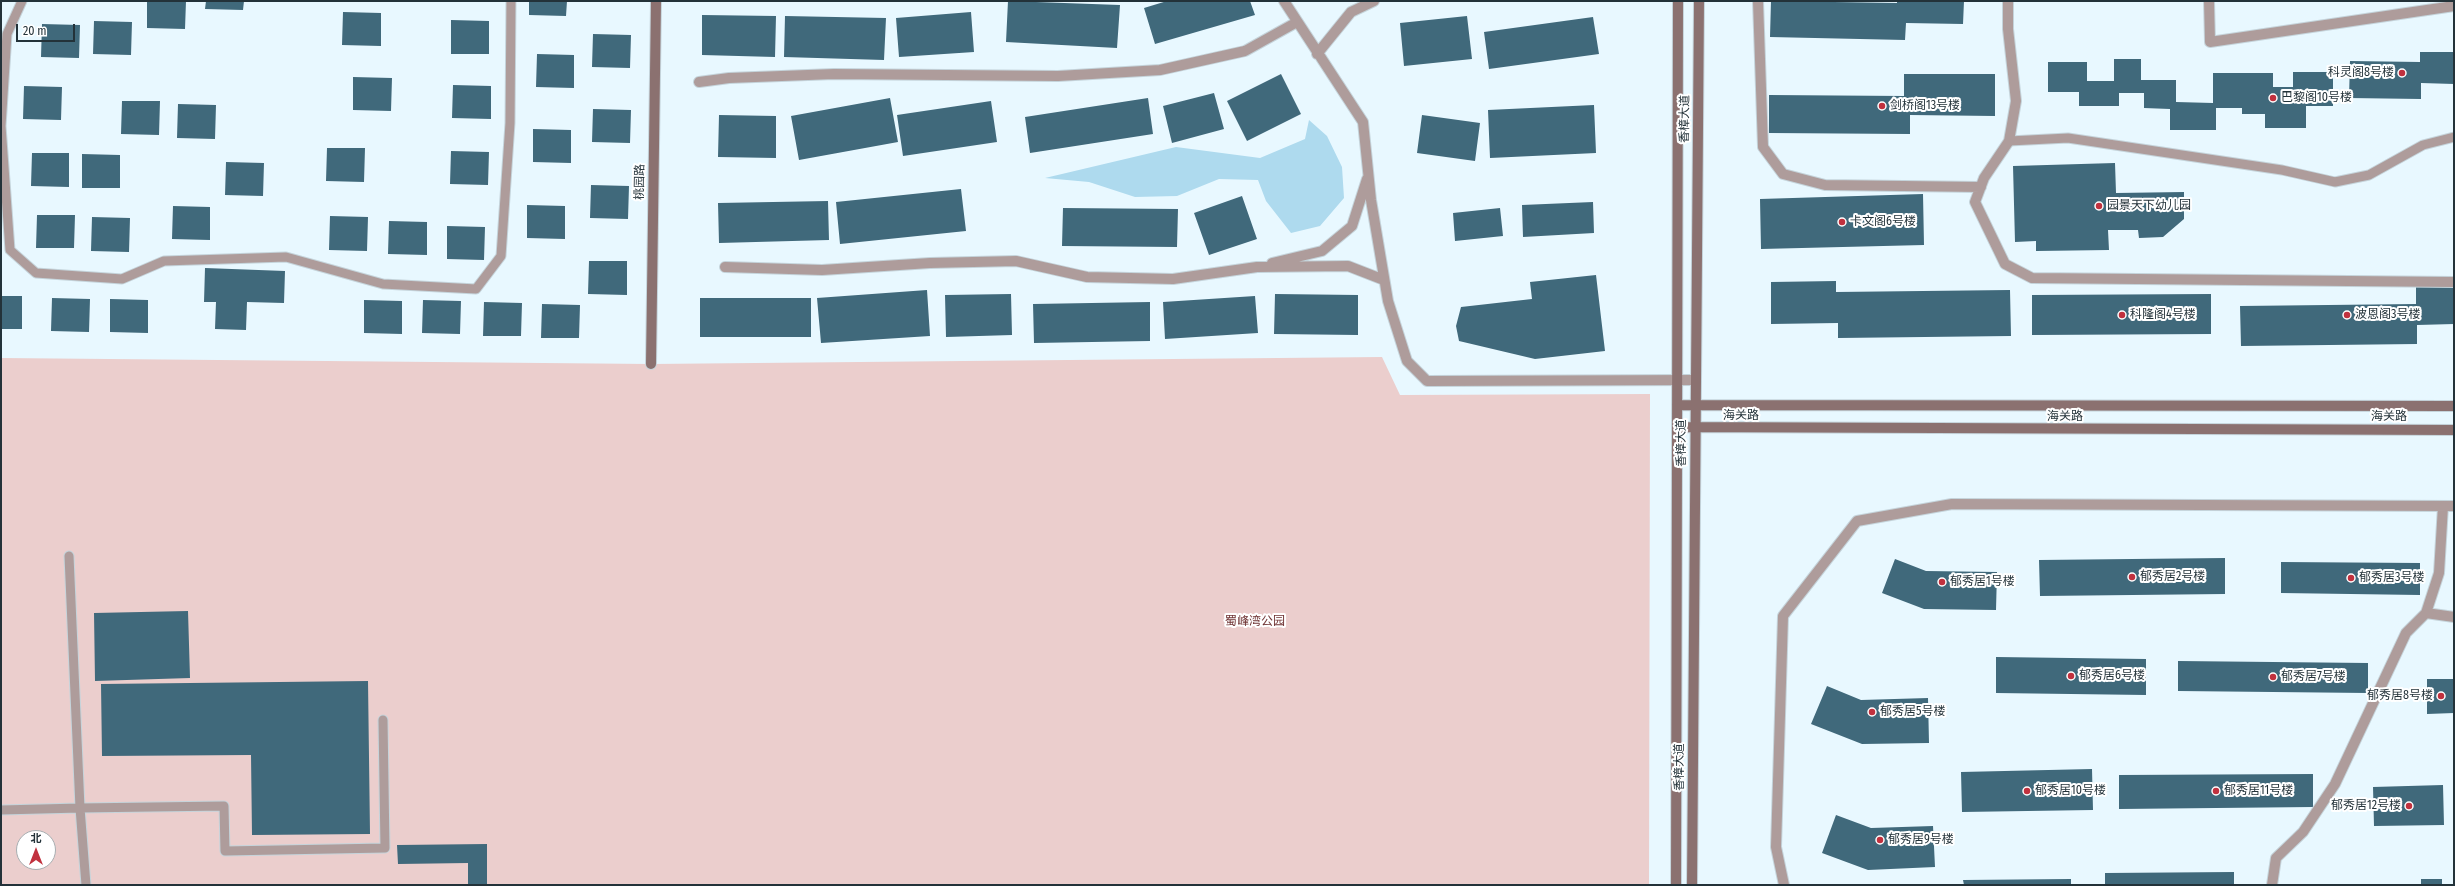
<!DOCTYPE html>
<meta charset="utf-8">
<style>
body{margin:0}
#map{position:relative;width:2455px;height:886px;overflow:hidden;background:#e8f8ff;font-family:"Fira Sans Condensed","Noto Sans SC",sans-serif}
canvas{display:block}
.frame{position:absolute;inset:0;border:2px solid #233239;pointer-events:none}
.north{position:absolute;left:16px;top:830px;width:40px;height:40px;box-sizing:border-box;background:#fff;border:1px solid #a7adb0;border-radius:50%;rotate:0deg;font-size:11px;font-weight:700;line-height:16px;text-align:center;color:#233239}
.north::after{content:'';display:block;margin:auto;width:14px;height:18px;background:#c1313e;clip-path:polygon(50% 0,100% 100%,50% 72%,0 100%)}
.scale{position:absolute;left:16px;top:24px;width:59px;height:18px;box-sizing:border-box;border:2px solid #233239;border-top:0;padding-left:5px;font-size:12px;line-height:14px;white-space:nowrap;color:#233239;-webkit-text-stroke:3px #fff;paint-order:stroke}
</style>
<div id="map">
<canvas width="2455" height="886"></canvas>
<div class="frame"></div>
<div class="north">北</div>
<div class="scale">20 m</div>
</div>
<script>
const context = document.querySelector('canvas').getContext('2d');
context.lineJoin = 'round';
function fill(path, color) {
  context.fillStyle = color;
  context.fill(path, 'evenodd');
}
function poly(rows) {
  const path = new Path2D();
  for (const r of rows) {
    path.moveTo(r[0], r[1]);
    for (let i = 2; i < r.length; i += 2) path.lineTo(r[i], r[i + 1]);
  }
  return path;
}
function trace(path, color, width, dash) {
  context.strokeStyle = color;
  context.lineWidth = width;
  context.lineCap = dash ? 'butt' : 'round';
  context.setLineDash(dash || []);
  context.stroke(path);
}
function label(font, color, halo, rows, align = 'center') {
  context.font = font + ' "Fira Sans Condensed","Noto Sans SC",sans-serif';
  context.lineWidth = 4;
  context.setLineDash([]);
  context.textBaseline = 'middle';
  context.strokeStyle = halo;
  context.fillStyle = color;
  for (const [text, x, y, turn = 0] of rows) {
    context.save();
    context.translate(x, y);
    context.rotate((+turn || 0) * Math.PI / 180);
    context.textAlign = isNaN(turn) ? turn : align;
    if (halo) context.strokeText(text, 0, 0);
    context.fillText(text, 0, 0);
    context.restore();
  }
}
fill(poly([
 [1382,357,1400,395,1650,394,1649,885,1,885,1,358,651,364],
 [24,838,48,838,48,862,24,862]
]), '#ebcecd');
fill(poly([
 [1309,120,1327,136,1342,167,1344,198,1320,226,1291,233,1266,201,1258,180,1219,179,1177,196,1135,197,1089,182,1045,178,1176,147,1260,158,1305,139]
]), '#aedaee');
fill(poly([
 [147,1,186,1,185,29,147,28],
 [206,1,244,1,243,10,205,9],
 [529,1,567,1,566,16,529,15],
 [1008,1,1120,5,1117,48,1006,42],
 [1167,1,1250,1,1255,15,1155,44,1144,8],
 [1771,1,1897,3,1897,1,1964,1,1963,24,1906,23,1905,40,1770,37],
 [343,12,381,13,381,46,342,45],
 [971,12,974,52,899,57,896,18],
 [702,15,776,16,775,57,702,55],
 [785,16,886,18,884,60,784,57],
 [1467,16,1472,59,1404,66,1400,23],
 [1593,17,1599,54,1489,69,1484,32],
 [451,20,489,21,489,54,451,54],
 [94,21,132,22,131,55,93,54],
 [42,24,80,25,79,58,41,57],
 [593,34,631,35,630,68,592,67],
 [2420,52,2454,52,2454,84,2421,83,2421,99,2349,98,2350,61,2420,62],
 [537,54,574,55,574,88,536,87],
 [2114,59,2141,59,2141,80,2176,80,2176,102,2213,103,2213,73,2273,73,2273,87,2293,87,2293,72,2333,72,2333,106,2306,106,2306,128,2265,128,2265,114,2242,114,2242,108,2216,108,2216,130,2170,130,2170,109,2144,108,2144,93,2119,93,2119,106,2079,106,2079,92,2048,92,2048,62,2087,62,2087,81,2114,81],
 [1281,74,1301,114,1247,141,1227,101],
 [1904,74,1995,74,1995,116,1910,115,1910,134,1769,133,1769,95,1904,96],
 [353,77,392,78,391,111,353,110],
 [453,85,491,86,491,119,452,118],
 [24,86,62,87,61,120,23,119],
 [1214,93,1224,129,1172,143,1163,106],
 [890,98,898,142,799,160,791,116],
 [1148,98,1153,134,1030,153,1025,117],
 [122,101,160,101,159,135,121,134],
 [991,101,997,142,903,156,897,115],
 [178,104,216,105,215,139,177,138],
 [1594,105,1596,153,1490,158,1488,110],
 [593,109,631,110,630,143,592,142],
 [719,115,776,116,776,158,718,157],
 [1422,115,1480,123,1475,161,1417,153],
 [533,129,571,130,571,163,533,162],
 [327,148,365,148,364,182,326,181],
 [451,151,489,152,488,185,450,184],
 [32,153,69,153,69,187,31,186],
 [82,154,120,155,120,188,82,188],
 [226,162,264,163,263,196,225,195],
 [2115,163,2116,193,2184,192,2184,219,2163,237,2139,238,2138,230,2108,230,2109,250,2036,251,2036,241,2015,242,2013,166],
 [591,185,629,186,628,219,590,218],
 [961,189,966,231,840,244,836,202],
 [1923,194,1924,245,1761,249,1760,199],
 [1242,196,1257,239,1209,255,1194,213],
 [828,201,829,240,719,243,718,203],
 [1593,202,1594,233,1523,237,1522,205],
 [527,205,565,206,565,239,527,238],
 [173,206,210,207,210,240,172,239],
 [1063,208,1178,209,1177,247,1062,246],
 [1500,208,1503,236,1455,241,1453,213],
 [37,215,75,215,74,248,36,248],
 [330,216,368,217,367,251,329,250],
 [92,217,130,218,129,252,91,251],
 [389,221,427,222,427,255,388,254],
 [447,226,485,227,484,260,447,259],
 [589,261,627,261,627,295,588,294],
 [205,268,285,271,284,303,247,302,246,330,215,329,216,302,204,302],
 [1596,275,1605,351,1535,359,1459,341,1456,326,1461,307,1532,299,1530,282],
 [1836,281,1836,292,2010,290,2011,336,1838,338,1838,323,1771,324,1771,282],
 [2454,286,2454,324,2417,325,2417,344,2241,346,2240,306,2416,304,2416,287],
 [927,290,930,336,821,343,817,298],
 [1011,294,1012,335,946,337,945,295],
 [1275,294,1358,295,1358,335,1274,334],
 [2211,294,2211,334,2032,335,2032,295],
 [1,296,22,296,22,329,1,329],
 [1255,296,1258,333,1165,339,1163,302],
 [52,298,90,299,89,332,51,331],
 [700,298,811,298,811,337,700,337],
 [110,299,148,300,148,333,110,332],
 [364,300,402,301,402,334,364,333],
 [423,300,461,301,460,334,422,333],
 [484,302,522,303,521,336,483,336],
 [1150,302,1150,341,1034,343,1033,304],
 [542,304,580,305,579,338,541,338],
 [2225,558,2225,594,2040,596,2039,560],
 [1895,559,1926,571,1997,572,1996,610,1924,609,1882,593],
 [2281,562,2420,563,2420,595,2281,593],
 [188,611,190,678,95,681,94,613],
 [1996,657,2146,659,2146,695,1996,693],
 [2178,661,2368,663,2368,693,2178,691],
 [2427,679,2454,679,2454,713,2427,714],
 [368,681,370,834,252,835,251,755,102,756,101,684],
 [1827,686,1861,700,1928,698,1929,743,1862,744,1811,724],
 [2092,769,2093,810,1962,812,1961,772],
 [2313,774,2313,807,2119,809,2119,775],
 [2443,785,2444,825,2374,826,2373,787],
 [1836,815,1871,828,1933,826,1935,867,1868,870,1822,853],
 [487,844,487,885,468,885,468,863,398,864,397,845],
 [2234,872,2234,885,2105,885,2105,873],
 [2071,879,2071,885,1964,885,1963,880],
 [2421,879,2442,879,2442,885,2421,885]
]), '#40697b');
const lane = poly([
 [22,1,7,34,1,126,10,250,36,273,122,279,164,261,286,257,383,284,476,289,501,256,510,123,511,1],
 [2009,141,2068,138,2282,170,2335,182,2369,175,2423,145,2454,137],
 [69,556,80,808,224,806,225,851,385,848,383,720],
 [1,810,80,808,86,885]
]);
const street = poly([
 [1284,1,1363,122,1371,200,1388,301,1407,361,1427,381,1696,380],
 [1758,1,1763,147,1783,174,1825,185,1981,187],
 [2008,1,2008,29,2016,101,2009,141,1984,178,1975,202,2005,264,2032,278,2454,282],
 [2209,1,2210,42,2454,6],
 [1317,54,1351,12,1374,1],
 [699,82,729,78,834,74,1058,76,1160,70,1245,51,1297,22],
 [1272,263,1322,251,1352,226,1367,179],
 [725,267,822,270,930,263,1016,261,1087,277,1173,279,1257,267,1348,266,1384,280],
 [2426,613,2439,573,2443,506],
 [1784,885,1776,847,1783,616,1857,521,1952,504,2454,506],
 [2272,885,2276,858,2303,832,2335,784,2406,633,2426,613,2454,617]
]);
const secondary = poly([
 [651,364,656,1],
 [1677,405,2454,406],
 [1677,427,2454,430],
 [1676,885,1678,1],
 [1692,885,1699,1]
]);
trace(lane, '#c5d4db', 11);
trace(street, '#c5d4db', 12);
trace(secondary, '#c5d4db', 12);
trace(lane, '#ae9c9b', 9);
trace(street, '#ae9c9b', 10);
trace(secondary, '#8b7170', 10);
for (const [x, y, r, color] of [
 [2402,73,4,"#c1313e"],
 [2273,98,4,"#c1313e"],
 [1882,106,4,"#c1313e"],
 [2099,206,4,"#c1313e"],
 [1842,222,4,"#c1313e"],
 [2122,315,4,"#c1313e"],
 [2347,315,4,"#c1313e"],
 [2132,577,4,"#c1313e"],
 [2351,578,4,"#c1313e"],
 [1942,582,4,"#c1313e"],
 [2071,676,4,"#c1313e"],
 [2273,677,4,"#c1313e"],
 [2441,696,4,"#c1313e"],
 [1872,712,4,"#c1313e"],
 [2027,791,4,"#c1313e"],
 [2216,791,4,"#c1313e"],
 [2409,806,4,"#c1313e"],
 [1880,840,4,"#c1313e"]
]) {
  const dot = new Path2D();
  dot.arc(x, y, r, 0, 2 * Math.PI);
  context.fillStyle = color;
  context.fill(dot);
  trace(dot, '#fff', 1.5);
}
label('12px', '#233239', '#fff', [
 ["科灵阁8号楼",2394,73,"right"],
 ["巴黎阁10号楼",2281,98],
 ["剑桥阁13号楼",1890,106],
 ["园景天下幼儿园",2107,206],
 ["卡文阁6号楼",1850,222],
 ["科隆阁4号楼",2130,315],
 ["波恩阁3号楼",2355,315],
 ["郁秀居2号楼",2140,577],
 ["郁秀居3号楼",2359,578],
 ["郁秀居1号楼",1950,582],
 ["郁秀居6号楼",2079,676],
 ["郁秀居7号楼",2281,677],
 ["郁秀居8号楼",2433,696,"right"],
 ["郁秀居5号楼",1880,712],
 ["郁秀居10号楼",2035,791],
 ["郁秀居11号楼",2224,791],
 ["郁秀居12号楼",2401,806,"right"],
 ["郁秀居9号楼",1888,840]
], 'left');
label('12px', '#233239', '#fff', [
 ["香樟大道",1685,119,-89],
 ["桃园路",640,182,-89],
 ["海关路",1741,416],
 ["海关路",2065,417],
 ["海关路",2389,417],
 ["香樟大道",1682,443,-90],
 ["香樟大道",1680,767,-90]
]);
label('12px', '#6f3434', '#fff', [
 ["蜀峰湾公园",1255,622]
]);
</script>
